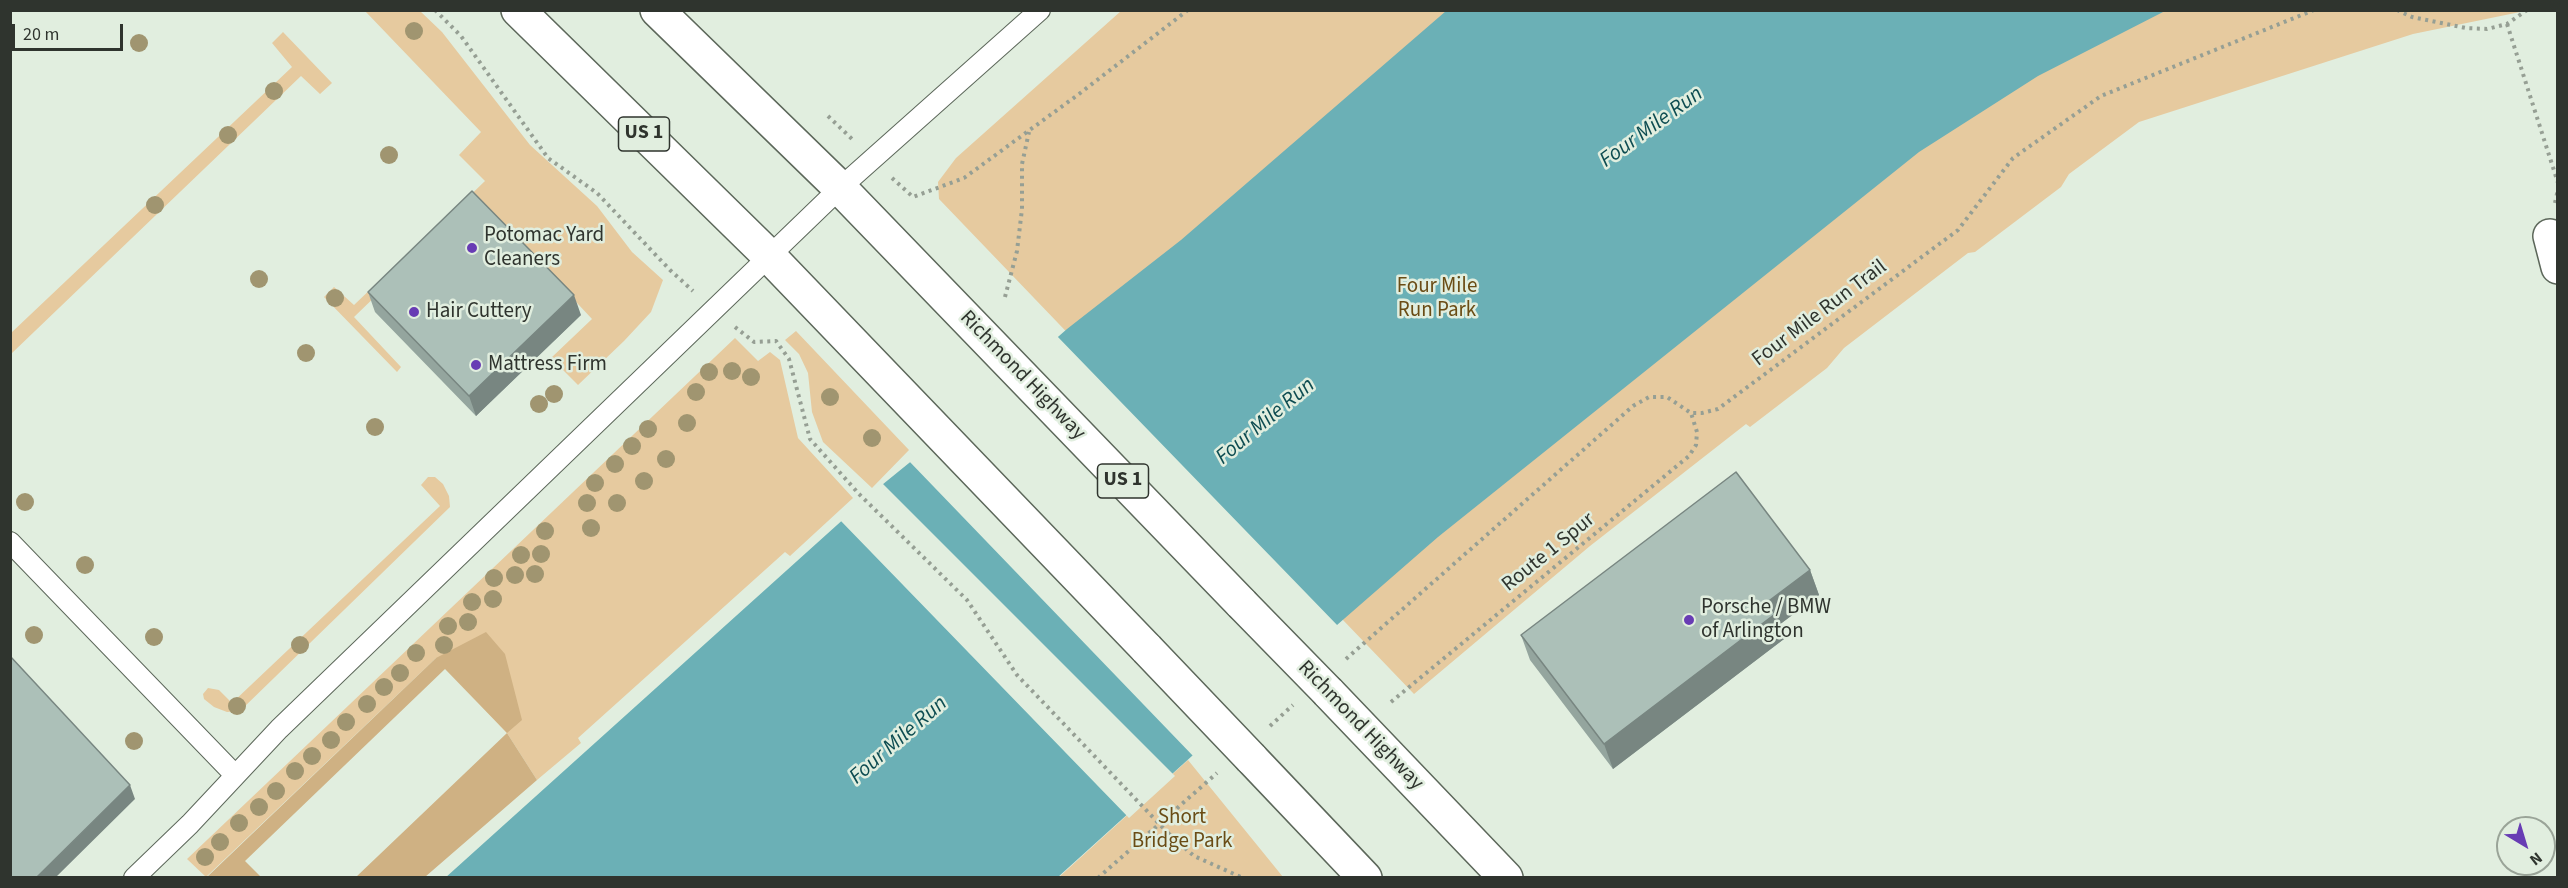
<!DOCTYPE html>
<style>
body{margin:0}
#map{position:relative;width:2568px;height:888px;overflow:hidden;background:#e1eedf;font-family:"Source Sans 3",sans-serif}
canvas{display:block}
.frame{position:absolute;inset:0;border:12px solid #2f342e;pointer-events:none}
.north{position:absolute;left:2496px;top:816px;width:60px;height:60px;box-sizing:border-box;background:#e1eedf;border:2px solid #9aa498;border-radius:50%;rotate:142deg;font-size:16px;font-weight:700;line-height:24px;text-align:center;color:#2f342e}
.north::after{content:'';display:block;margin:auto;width:21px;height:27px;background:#683cb4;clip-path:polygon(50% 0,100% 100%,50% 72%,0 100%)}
.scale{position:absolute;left:12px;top:24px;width:111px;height:27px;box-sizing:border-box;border:3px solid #2f342e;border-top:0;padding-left:8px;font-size:18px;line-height:21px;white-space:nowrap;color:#2f342e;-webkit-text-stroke:4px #e1eedf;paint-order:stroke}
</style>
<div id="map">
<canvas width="2568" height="888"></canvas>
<div class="frame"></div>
<div class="north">N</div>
<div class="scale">20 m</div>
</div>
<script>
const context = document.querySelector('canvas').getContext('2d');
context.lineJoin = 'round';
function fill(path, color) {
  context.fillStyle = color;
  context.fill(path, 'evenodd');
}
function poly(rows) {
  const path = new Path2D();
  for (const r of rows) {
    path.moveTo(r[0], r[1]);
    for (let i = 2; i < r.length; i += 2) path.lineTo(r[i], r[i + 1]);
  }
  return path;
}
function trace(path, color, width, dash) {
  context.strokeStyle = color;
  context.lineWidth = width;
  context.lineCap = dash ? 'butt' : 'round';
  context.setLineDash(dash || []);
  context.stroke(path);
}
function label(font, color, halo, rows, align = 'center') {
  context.font = font + ' "Source Sans 3",sans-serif';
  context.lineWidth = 5;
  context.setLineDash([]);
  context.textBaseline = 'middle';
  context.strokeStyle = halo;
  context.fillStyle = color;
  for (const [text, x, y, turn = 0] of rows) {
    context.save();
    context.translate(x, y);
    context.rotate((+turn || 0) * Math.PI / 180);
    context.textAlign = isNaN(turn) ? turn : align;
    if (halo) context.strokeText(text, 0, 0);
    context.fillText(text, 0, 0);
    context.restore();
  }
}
fill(poly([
 [365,11,420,11,442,32,530,145,597,206,632,252,663,280,651,312,624,341,578,385,551,358,592,319,504,225,453,212,485,181,459,155,481,132],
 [1121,11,2525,11,2413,34,2139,122,2069,174,2061,187,1975,252,1968,253,1844,348,1827,368,1750,427,1746,424,1590,546,1414,694,939,199,938,182,956,158],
 [283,32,332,83,320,94,301,76,11,354,11,333,292,67,272,43],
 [377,283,383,289,354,317,401,367,397,372,324,297,334,287,354,305],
 [796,331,909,450,872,488,823,442,812,412,808,373,799,354,785,340],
 [735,338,758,361,770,352,780,360,798,438,853,498,790,556,785,552,578,738,581,743,537,780,507,733,436,658,206,877,187,859],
 [428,477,435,477,443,484,449,496,450,507,240,711,227,712,214,707,204,699,203,694,208,688,219,690,232,703,440,506,421,485],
 [1188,760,1283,877,1058,878]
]), '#e6ca9f');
fill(poly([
 [486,632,505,654,522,720,507,733,537,780,425,877,356,877,507,733,445,669,245,861,261,877,207,877,436,658]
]), '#cfb183');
fill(poly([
 [1446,11,2165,11,2038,76,1919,152,1438,537,1337,625,1058,877,445,878,877,489,978,407,1067,329,1181,240]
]), '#6bb0b6');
fill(poly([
 [1056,335,1339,627,1195,758,908,460],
 [881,482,1175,776,1129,818,839,519]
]), '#e1eedf');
const service = poly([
 [10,542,235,775],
 [134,878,190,824,279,729,840,188,1040,10]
]);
const minor = poly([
 [2550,236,2558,267]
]);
const trunk = poly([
 [518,10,770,257,1147,649],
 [657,10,840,188,1242,604],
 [1328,692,1506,878],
 [1251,758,1365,878]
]);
trace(service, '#5c675a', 22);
trace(minor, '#5c675a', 36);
trace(trunk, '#5c675a', 36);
trace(poly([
 [435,10,461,36,548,158,597,193,670,270,693,291],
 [2397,10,2412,17,2466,28,2487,29,2507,24,2527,10],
 [2507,24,2558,183],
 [828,116,852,139],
 [892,178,913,197,964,178,1079,94,1188,10],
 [2555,203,2558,189],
 [1005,297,1017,251,1022,209,1022,164,1029,132],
 [735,327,754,342,776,341,789,359,810,439,859,494],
 [1346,659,1633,406,1649,397,1667,397,1691,413,1702,413,1718,409,1958,230,2013,158,2101,96,2314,10],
 [1391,702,1689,456,1696,445,1697,432,1691,413],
 [1270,726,1293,705],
 [1168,833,1194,856,1243,878],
 [1098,878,1217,773]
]), '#969f94', 4, [3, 4.5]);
trace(service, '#fff', 20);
trace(minor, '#fff', 33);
trace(trunk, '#fff', 33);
const trunkBridge = poly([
 [1242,604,1328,692],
 [1147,649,1251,758]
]);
trace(trunkBridge, '#5c675a', 36, []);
trace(poly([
 [859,494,967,600,1017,675,1168,833]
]), '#969f94', 4, [3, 4.5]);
trace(trunkBridge, '#fff', 33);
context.fillStyle = '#a09570';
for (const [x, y] of [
 [414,31],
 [139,43],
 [274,91],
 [228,135],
 [389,155],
 [155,205],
 [259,279],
 [335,298],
 [306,353],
 [732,371],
 [709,372],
 [751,377],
 [696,392],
 [554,394],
 [830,397],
 [539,404],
 [687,423],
 [375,427],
 [648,429],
 [872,438],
 [632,446],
 [666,459],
 [615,464],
 [644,481],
 [595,483],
 [25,502],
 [587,503],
 [617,503],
 [591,528],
 [545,531],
 [541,554],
 [521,555],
 [85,565],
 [535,574],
 [515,575],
 [494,578],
 [493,599],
 [472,602],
 [468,622],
 [448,626],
 [34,635],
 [154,637],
 [300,645],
 [444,645],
 [416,653],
 [400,673],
 [384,687],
 [367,704],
 [237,706],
 [346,722],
 [331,740],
 [134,741],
 [312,756],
 [295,771],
 [276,791],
 [259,807],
 [239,823],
 [220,842],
 [205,857]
]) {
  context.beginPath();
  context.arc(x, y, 9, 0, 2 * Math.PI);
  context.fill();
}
fill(poly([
 [368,292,581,315,476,416,375,312],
 [1810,570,1819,595,1779,625,1784,639,1613,769,1530,660,1521,635]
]), '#94a59e');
fill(poly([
 [574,295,581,315,476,416,469,396],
 [1810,570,1819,595,1779,625,1784,639,1613,769,1604,744,1766,603],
 [130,785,135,799,55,878,36,878]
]), '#788681');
const building = poly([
 [472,191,574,295,469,396,368,292,472,191],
 [1736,472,1810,570,1766,603,1775,614,1604,744,1521,635,1736,472],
 [10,656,130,785,36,878,10,878,10,656]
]);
fill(building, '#acc0b8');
trace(building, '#788681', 1.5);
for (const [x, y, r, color] of [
 [472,248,6,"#683cb4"],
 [414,312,6,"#683cb4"],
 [476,365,6,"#683cb4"],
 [1689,620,6,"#683cb4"]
]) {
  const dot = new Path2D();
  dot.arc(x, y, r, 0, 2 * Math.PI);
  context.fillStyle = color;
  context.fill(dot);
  trace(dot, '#e1eedf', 2);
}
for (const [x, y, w] of [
 [644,134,51],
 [1123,481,51]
]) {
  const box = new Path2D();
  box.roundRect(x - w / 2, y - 17, w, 34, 4.5);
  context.fillStyle = '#e1eedf';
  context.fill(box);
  trace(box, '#2f342e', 1.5);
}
label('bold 20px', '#2f342e', null, [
 ["US 1",644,134],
 ["US 1",1123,481]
]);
label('21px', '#2f342e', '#e1eedf', [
 ["Potomac Yard",484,236],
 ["Cleaners",484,260],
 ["Hair Cuttery",426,312],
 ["Mattress Firm",488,365],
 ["Porsche / BMW",1701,608],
 ["of Arlington",1701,632]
], 'left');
label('21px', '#6a4c15', '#e1eedf', [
 ["Four Mile",1437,287],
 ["Run Park",1437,311],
 ["Short",1182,818],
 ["Bridge Park",1182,842]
]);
label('21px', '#2f342e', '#e1eedf', [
 ["Four Mile Run Trail",1820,314,-37],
 ["Richmond Highway",1022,376,46],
 ["Route 1 Spur",1549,553,-39],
 ["Richmond Highway",1360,726,46]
]);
label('italic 22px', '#0d4c51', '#e1eedf', [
 ["Four Mile Run",1652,128,-36],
 ["Four Mile Run",1266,422,-40],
 ["Four Mile Run",899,741,-41]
]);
</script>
